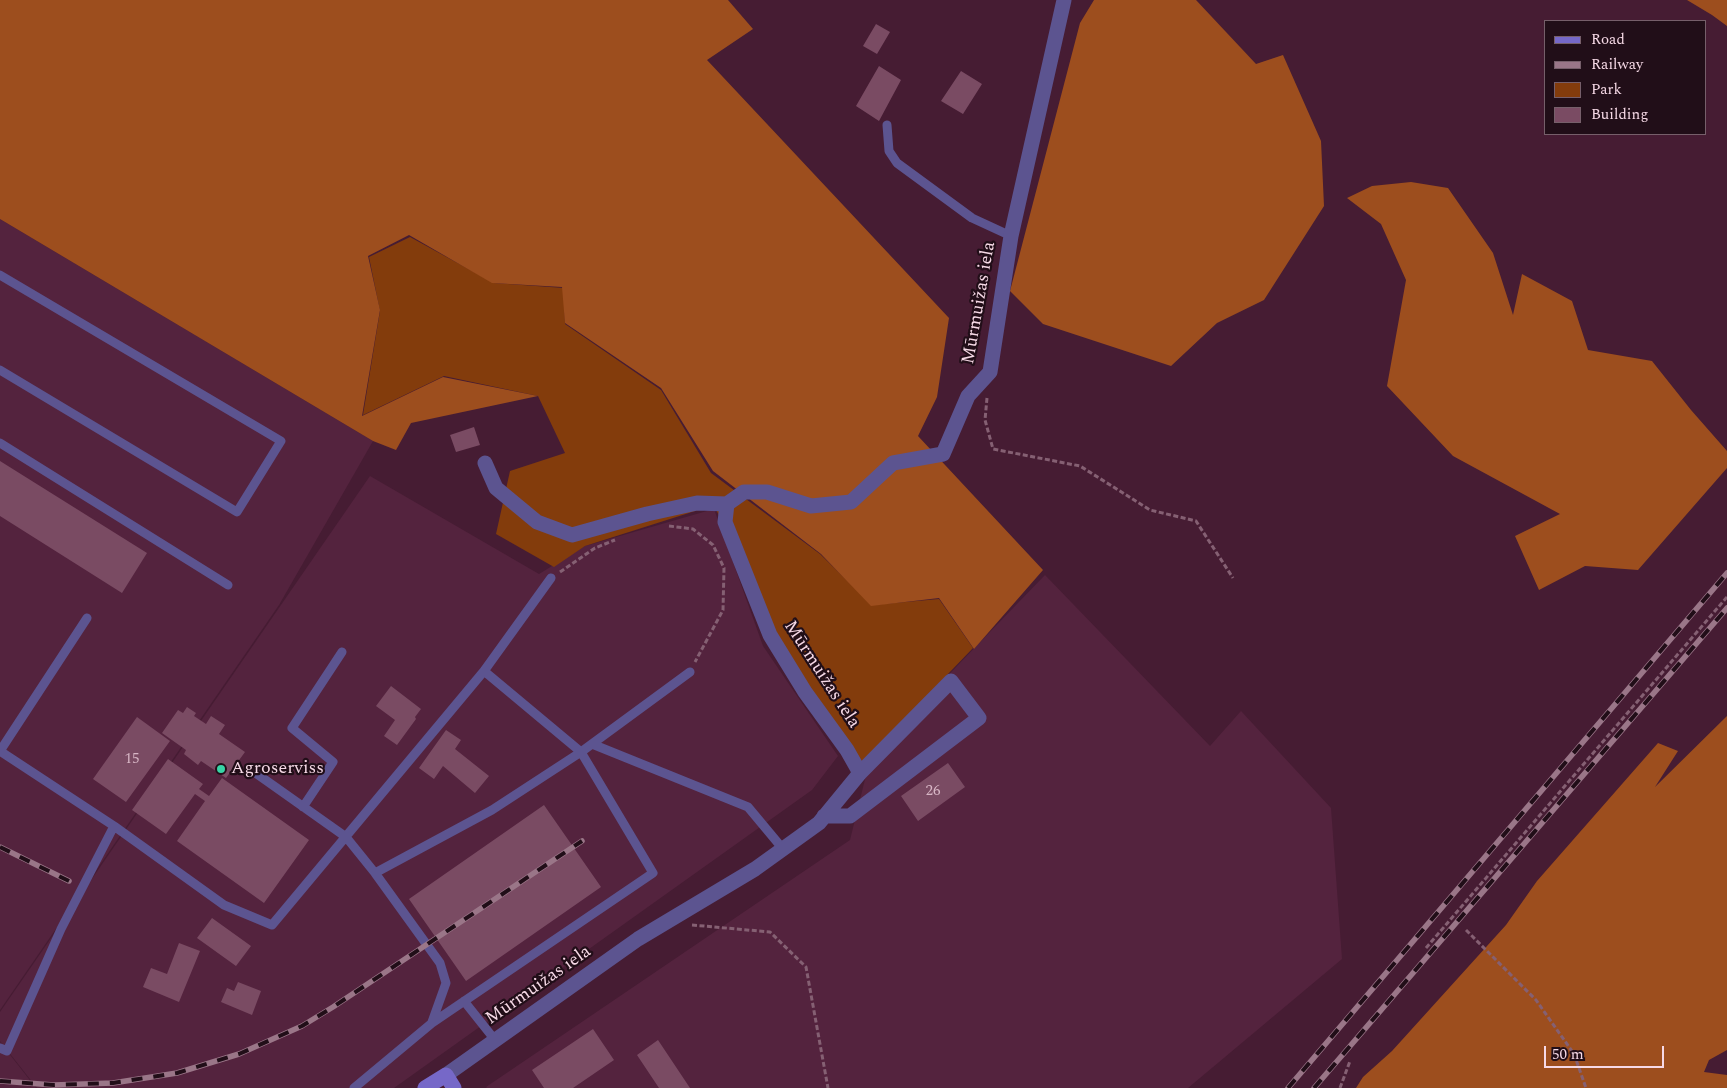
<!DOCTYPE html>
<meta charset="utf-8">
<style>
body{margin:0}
#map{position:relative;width:1727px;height:1088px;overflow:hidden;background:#461c33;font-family:Spectral,serif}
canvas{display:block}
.legend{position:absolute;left:1544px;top:20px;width:162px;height:115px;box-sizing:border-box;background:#210e18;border:1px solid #765f6a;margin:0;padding:6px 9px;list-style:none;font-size:15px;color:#f6d9e6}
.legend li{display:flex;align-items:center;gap:10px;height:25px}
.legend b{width:25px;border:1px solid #765f6a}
.scale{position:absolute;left:1544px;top:1046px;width:120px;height:22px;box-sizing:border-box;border:2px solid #f6d9e6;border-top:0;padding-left:6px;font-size:15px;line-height:18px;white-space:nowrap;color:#f6d9e6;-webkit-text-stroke:4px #210e18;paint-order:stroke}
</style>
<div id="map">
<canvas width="1727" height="1088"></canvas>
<ul class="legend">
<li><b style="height:6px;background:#7668c8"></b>Road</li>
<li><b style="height:6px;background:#9a7688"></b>Railway</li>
<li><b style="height:14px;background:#833c0c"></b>Park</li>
<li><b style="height:14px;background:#7a4b63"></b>Building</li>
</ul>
<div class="scale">50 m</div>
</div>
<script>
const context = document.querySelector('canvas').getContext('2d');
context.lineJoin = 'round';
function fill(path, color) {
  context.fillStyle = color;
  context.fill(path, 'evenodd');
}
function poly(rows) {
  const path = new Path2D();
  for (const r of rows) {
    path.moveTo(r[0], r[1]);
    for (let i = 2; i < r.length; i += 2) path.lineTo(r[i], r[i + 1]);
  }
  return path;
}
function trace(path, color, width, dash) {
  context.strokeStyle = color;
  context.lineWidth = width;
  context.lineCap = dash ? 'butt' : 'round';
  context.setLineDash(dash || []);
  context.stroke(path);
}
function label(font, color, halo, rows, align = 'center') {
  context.font = font + ' Spectral,serif';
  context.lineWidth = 4.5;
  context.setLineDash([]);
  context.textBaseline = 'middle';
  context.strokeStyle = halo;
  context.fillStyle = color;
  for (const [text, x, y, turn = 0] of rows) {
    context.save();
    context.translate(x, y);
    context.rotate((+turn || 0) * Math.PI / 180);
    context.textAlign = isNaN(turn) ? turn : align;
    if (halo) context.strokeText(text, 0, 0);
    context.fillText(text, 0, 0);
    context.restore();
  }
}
fill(poly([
 [0,219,373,441,279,605,0,1010],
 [370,476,539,574,585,546,714,509,763,646,838,756,812,790,394,1088,37,1088,0,1041,0,1012],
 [1045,575,1210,746,1241,711,1331,808,1342,959,1188,1088,487,1088,486,1087,850,840,871,755],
 [0,1042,36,1088,0,1088]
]), '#54233e');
fill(poly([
 [410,237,494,283,564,288,565,324,661,390,711,473,820,554,872,605,939,599,973,648,871,754,859,763,777,643,714,505,585,546,554,567,496,534,510,471,565,453,538,396,444,376,363,415,380,311,369,257]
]), '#833c0c');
fill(poly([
 [0,0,728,0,753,29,707,60,949,318,937,397,918,436,1043,570,974,649,939,598,871,606,821,554,713,471,661,388,565,323,562,287,492,283,409,235,368,256,380,310,362,416,443,377,538,396,411,423,396,450,373,441,0,219],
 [1094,0,1196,0,1256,64,1283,55,1321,141,1324,206,1264,300,1217,323,1171,366,1043,324,1010,291,1080,23],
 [1687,0,1727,0,1727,26,1712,15],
 [1411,182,1448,188,1493,253,1513,315,1522,274,1572,301,1588,350,1652,361,1691,410,1727,451,1727,468,1638,570,1585,566,1539,590,1515,536,1560,514,1453,456,1387,386,1406,280,1381,224,1347,198,1372,186],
 [1727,716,1727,1050,1709,1060,1704,1072,1727,1075,1727,1088,1356,1088,1363,1077,1392,1051,1506,925,1537,881,1658,743,1678,751,1655,787]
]), '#9d4e1e');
fill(poly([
 [876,24,890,32,877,54,863,46],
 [879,66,901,80,879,121,856,106],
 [961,71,982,84,963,114,941,101],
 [474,427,480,445,456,452,450,435],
 [0,461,147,553,122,593,0,516],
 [391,686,421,709,415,717,416,719,397,745,384,736,395,720,376,706],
 [187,707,196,713,194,716,206,724,211,716,225,725,219,734,245,752,226,778,201,761,198,765,184,754,186,750,162,733,178,710,183,713],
 [137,717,170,741,126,802,93,779],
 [446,730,461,740,455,749,489,776,475,793,443,766,434,779,419,768],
 [168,759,203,784,199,789,209,796,222,778,309,840,264,903,177,841,205,801,195,794,166,834,132,810],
 [948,763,965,787,918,821,901,796],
 [544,805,601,887,466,981,409,899],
 [212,918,251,946,236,966,197,938],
 [179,943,200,951,179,1002,143,987,151,968,167,974],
 [238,982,261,991,252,1015,221,1002,227,988,234,991],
 [593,1029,614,1060,573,1088,544,1088,532,1070],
 [658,1040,690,1088,659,1088,637,1055]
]), '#7a4b63');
trace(poly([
 [987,398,985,420,993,449,1080,466,1150,510,1196,521,1233,578],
 [669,526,693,529,713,545,724,568,723,610,695,662],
 [560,572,595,548,615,540],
 [692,925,770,932,806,967,828,1088],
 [1466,930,1536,1000,1574,1054,1586,1088],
 [1426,948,1727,597],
 [1340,1088,1350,1061]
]), '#856073', 3, [5, 2.5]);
trace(poly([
 [887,125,889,151,897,163,972,218,1011,236],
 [0,275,281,441,237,512,0,370],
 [0,443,228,585],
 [87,618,0,751,114,826],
 [592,744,748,807,783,849],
 [257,774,346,837,375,873,440,963,446,983,432,1022],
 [303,807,333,762,292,728,342,652],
 [375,873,492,810,581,752,690,672],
 [464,1001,495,1040],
 [0,1048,7,1051,61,929,114,826,224,905,272,925,484,671,551,578],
 [354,1088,432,1023,653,873,581,752,484,671]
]), '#5c5490', 9);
trace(poly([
 [485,463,496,488,537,522,572,535,647,514,697,503,727,504],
 [860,773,847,750,805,692,770,635,725,522,727,504,744,492,767,492,811,506,851,502,893,463,943,454,968,396,990,372,1011,236,1064,0],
 [446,1075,638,939,755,869,819,823,860,773,951,681,979,718,850,816,824,816]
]), '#5c5490', 15);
trace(poly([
 [425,1088,446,1075,454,1088]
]), '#7668c8', 15);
const rail = poly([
 [0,847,69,881],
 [0,1081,54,1085,113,1083,177,1073,239,1054,302,1026,333,1007,582,841],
 [1288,1088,1727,573],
 [1314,1088,1727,608]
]);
trace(rail, '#9a7688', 5.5);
trace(rail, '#210e18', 4, [11]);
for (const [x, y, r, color] of [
 [221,769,5,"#38d4a6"]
]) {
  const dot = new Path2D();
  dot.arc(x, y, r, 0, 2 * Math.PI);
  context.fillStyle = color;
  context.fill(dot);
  trace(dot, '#210e18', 2);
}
label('15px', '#d7b6c5', null, [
 ["15",132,760],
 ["26",933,792]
]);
label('18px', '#f6d9e6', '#210e18', [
 ["Mūrmuižas iela",980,303,-80],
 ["Mūrmuižas iela",821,675,57],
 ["Mūrmuižas iela",539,986,-35]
]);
label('18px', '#f6d9e6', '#210e18', [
 ["Agroserviss",231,769]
], 'left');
</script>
